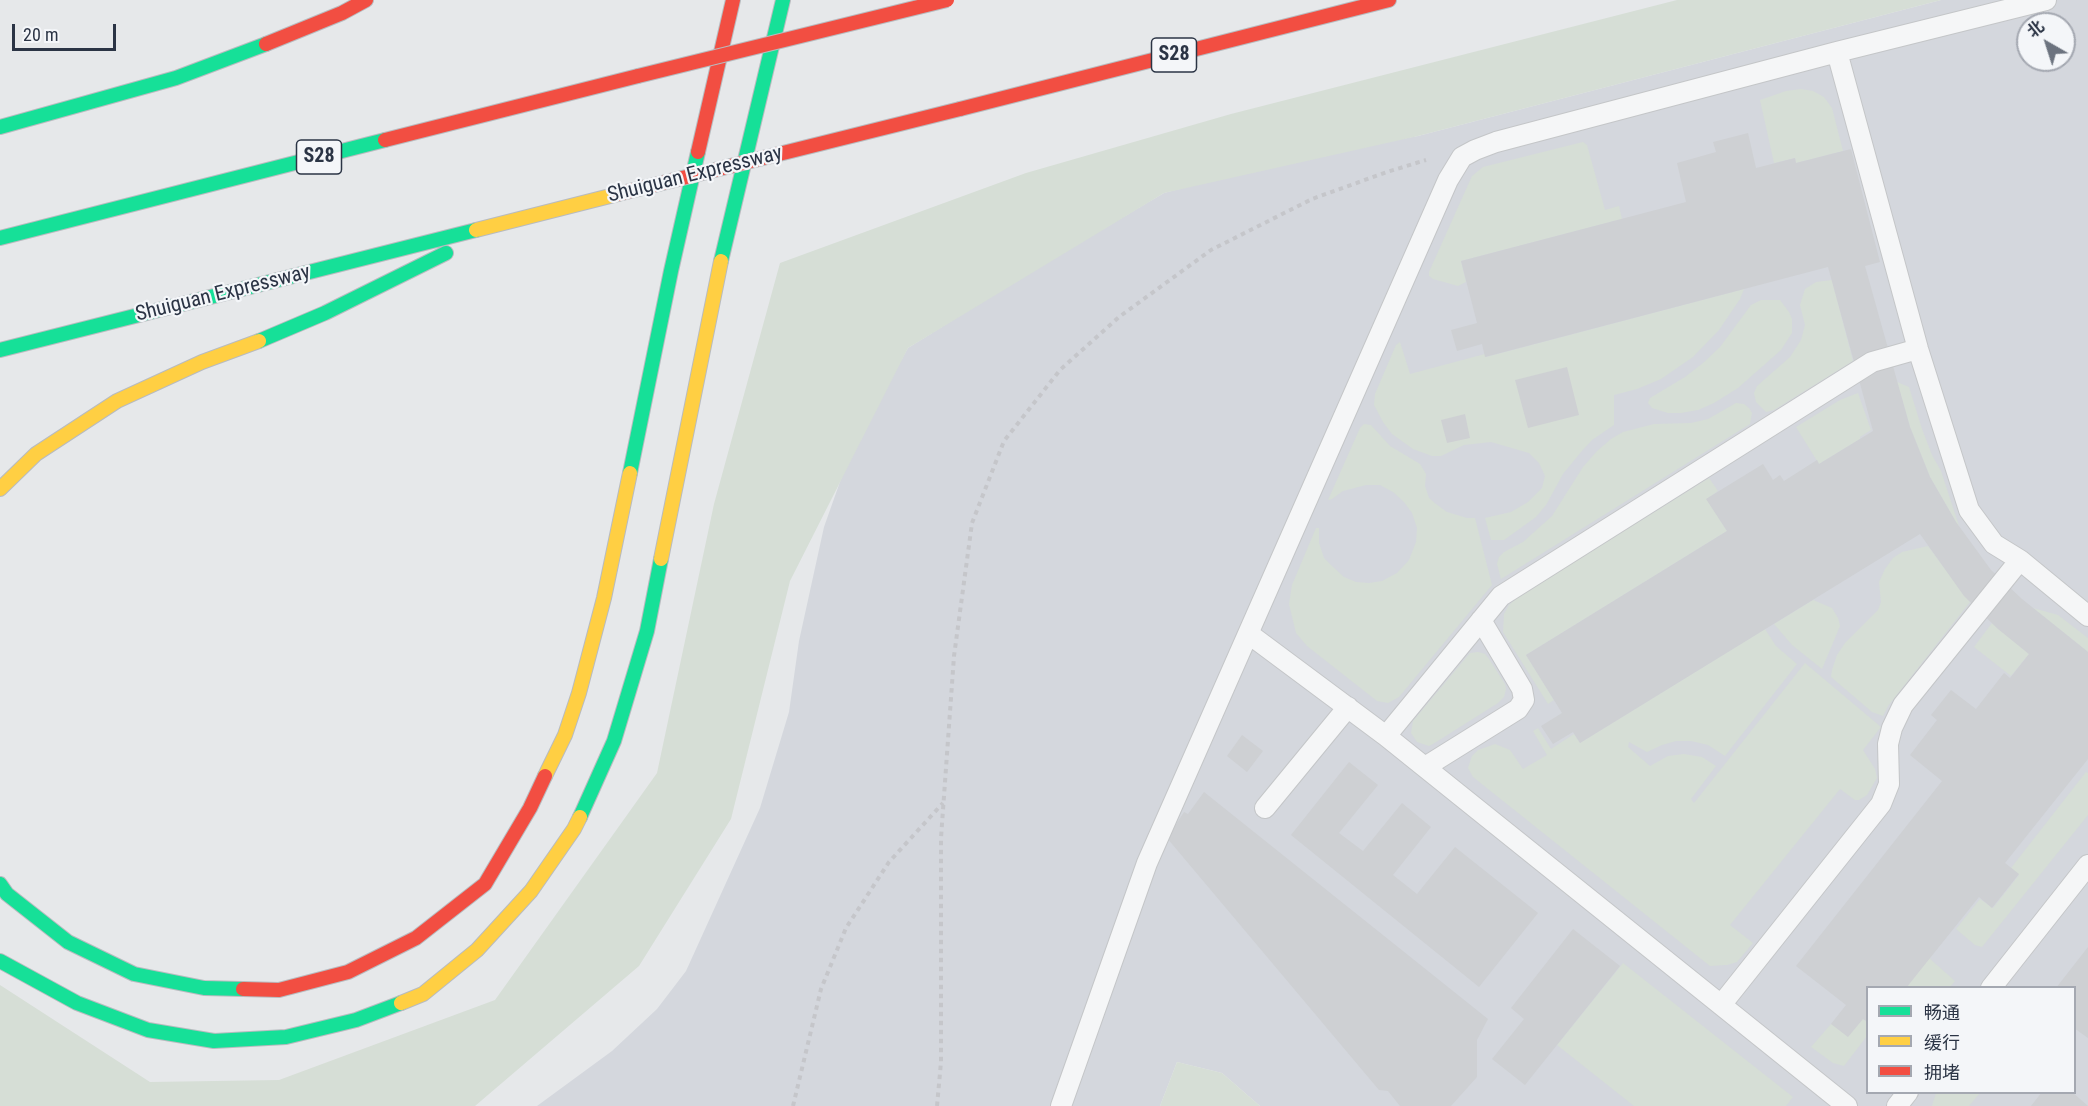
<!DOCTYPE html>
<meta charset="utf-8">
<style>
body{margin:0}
#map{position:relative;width:2088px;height:1106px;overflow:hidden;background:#e6e8ea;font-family:"Roboto Condensed","Noto Sans SC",sans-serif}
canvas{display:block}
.legend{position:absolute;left:1866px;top:986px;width:210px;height:108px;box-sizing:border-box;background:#f4f6f9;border:2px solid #a4a8b1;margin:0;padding:8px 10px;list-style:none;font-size:18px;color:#2b3445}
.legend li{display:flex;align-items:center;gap:12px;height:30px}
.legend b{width:30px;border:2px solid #a4a8b1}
.north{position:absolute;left:2016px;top:12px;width:60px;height:60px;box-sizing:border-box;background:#f4f6f9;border:2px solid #a4a8b1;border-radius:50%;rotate:321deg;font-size:16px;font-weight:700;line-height:24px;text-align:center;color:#2b3445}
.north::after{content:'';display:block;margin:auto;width:21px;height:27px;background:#6c737f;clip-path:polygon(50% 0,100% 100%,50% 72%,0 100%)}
.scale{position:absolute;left:12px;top:24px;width:104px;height:27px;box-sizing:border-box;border:3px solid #2b3445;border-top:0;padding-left:8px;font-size:18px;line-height:21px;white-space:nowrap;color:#2b3445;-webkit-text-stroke:4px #f4f6f9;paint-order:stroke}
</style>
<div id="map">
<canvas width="2088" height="1106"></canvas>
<ul class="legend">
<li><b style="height:8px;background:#16e098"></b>畅通</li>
<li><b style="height:8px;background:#ffcf43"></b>缓行</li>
<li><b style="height:8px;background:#f24e42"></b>拥堵</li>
</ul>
<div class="north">北</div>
<div class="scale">20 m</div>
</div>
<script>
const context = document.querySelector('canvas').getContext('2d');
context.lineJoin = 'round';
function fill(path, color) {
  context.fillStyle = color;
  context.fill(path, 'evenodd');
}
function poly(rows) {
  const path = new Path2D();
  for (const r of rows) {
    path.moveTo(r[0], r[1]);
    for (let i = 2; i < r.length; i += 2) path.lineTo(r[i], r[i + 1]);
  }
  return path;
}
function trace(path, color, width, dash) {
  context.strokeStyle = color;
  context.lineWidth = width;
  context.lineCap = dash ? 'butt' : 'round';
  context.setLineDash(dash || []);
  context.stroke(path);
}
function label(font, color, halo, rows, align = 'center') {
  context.font = font + ' "Roboto Condensed",sans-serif';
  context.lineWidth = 4.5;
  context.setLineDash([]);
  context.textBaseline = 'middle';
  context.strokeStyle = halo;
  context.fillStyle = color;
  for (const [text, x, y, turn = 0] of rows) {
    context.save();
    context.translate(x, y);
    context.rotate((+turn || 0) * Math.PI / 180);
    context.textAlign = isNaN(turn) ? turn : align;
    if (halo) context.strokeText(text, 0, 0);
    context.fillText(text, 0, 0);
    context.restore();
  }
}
fill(poly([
 [1941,0,2088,0,2088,1106,1260,1106,1222,1073,1177,1062,1160,1106,537,1106,612,1051,657,1009,686,971,760,808,789,712,799,641,824,527,853,445,908,348,1028,273,1164,193,1290,159,1418,136],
 [2028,24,2064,24,2064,60,2028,60],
 [1868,988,2074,988,2074,1092,1868,1092]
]), '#d4d7dd');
fill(poly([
 [1677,0,1941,0,1418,136,1164,193,908,348,790,581,731,819,639,966,475,1106,0,1106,0,985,150,1082,279,1080,495,1000,657,773,714,504,780,263,1026,173,1231,114],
 [1801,89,1813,91,1824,97,1832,108,1843,151,1796,163,1795,158,1774,163,1760,100,1786,91],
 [1583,142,1587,145,1605,210,1619,206,1622,219,1461,261,1466,282,1458,286,1433,279,1429,276,1429,272,1472,176,1483,167],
 [1832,280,1853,361,1774,410,1766,412,1756,402,1754,393,1757,386,1790,357,1801,340,1805,325,1800,305,1805,289,1816,282],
 [1744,289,1740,299,1719,330,1693,357,1661,379,1637,389,1614,395,1614,425,1592,440,1581,452,1563,474,1546,505,1536,517,1504,540,1491,540,1485,518,1511,512,1528,502,1542,488,1545,476,1539,463,1529,453,1491,442,1464,445,1441,456,1432,456,1413,449,1392,434,1383,422,1374,405,1375,394,1396,345,1400,342,1410,374,1485,354,1486,357],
 [1761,300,1780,300,1789,312,1792,319,1792,333,1781,350,1738,388,1714,403,1698,410,1681,413,1668,413,1652,408,1648,403,1650,398,1685,377,1703,363,1720,347,1751,305],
 [1897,382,1909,387,1922,429,1932,455,1941,471,1960,529,1930,477,1910,427],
 [1858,393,1871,430,1860,437,1860,439,1819,464,1796,427,1840,400],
 [1736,403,1744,404,1749,408,1752,413,1750,424,1501,579,1497,564,1499,557,1504,552,1523,542,1552,516,1583,467,1597,451,1611,439,1623,432,1654,424,1691,423,1708,419],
 [1364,424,1371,425,1390,446,1420,464,1426,474,1425,486,1429,498,1436,504,1447,512,1467,518,1475,518,1492,585,1399,697,1388,703,1377,701,1307,646,1296,633,1289,604,1292,585,1316,528,1319,528,1319,543,1324,558,1331,565,1344,577,1356,582,1369,583,1382,581,1397,573,1409,560,1416,542,1417,528,1412,513,1404,502,1393,492,1380,485,1366,485,1343,491,1332,499,1328,500,1360,428],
 [1709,478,1718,491,1707,499,1727,531,1526,655,1554,700,1548,704,1503,632,1504,614,1509,605,1518,597],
 [1928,546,1970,602,1888,706,1883,716,1872,712,1831,677,1832,670,1837,655,1845,643,1878,610,1881,602,1879,582,1885,569,1893,558,1902,552],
 [1813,600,1832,608,1838,618,1840,626,1822,669,1792,645,1774,624],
 [2033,608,2058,615,2088,638,2088,652],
 [1992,623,2029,654,2011,676,1974,647],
 [1765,629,1776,646,1797,664,1725,756,1708,745,1691,741,1676,741,1662,745,1647,752,1629,742,1628,747,1650,766,1668,756,1684,754,1702,757,1716,766,1691,799,1694,803,1805,663,1881,727,1863,750,1875,769,1877,778,1867,795,1859,800,1855,800,1840,789,1730,925,1753,943,1737,962,1727,965,1710,966,1473,777,1468,768,1472,756,1478,750,1495,744,1510,750,1523,769,1547,755,1533,731,1538,728,1551,749,1574,734,1580,743],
 [1478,652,1485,654,1489,659,1505,684,1506,689,1504,697,1498,703,1433,744,1429,746,1417,742,1411,733,1413,721,1470,653],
 [2086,772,2088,773,2088,815,1982,947,1975,945,1956,929,1980,899,1993,908,2019,875,2011,868],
 [1929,958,1955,981,1950,987,1906,988],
 [1623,963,1793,1097,1786,1106,1634,1106,1557,1045],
 [1863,1019,1867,1022,1867,1036,1844,1066,1833,1063,1811,1047,1831,1024],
 [1177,1062,1222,1073,1260,1106,1160,1106],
 [1936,1093,1936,1092,1980,1093,1969,1106,1932,1106]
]), '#d6ded6');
fill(poly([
 [1748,133,1756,168,1795,158,1796,163,1851,149,1880,262,1865,266,1910,427,1930,477,1956,522,1991,570,2022,599,2088,652,2088,759,2005,863,2019,874,1992,908,1979,897,1906,988,1868,988,1868,1022,1863,1019,1848,1037,1831,1024,1846,1005,1796,966,1942,781,1910,755,1937,720,1931,715,1951,690,1976,709,2004,673,2010,678,2029,654,1998,629,1964,596,1920,534,1580,743,1573,732,1553,744,1541,726,1562,713,1526,655,1727,531,1706,499,1763,464,1773,480,1780,475,1784,481,1817,460,1819,464,1873,431,1828,267,1485,357,1482,344,1457,351,1451,330,1477,323,1461,261,1686,202,1677,163,1716,152,1713,142],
 [1567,367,1579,415,1528,428,1515,380],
 [1465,414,1470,438,1447,443,1441,420],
 [1242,735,1263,751,1247,772,1227,756],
 [1349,762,1378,785,1339,833,1363,851,1402,803,1431,827,1393,875,1417,894,1455,847,1538,913,1479,987,1291,835],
 [1204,792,1488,1019,1477,1040,1477,1077,1451,1106,1400,1106,1388,1091,1379,1090,1167,838,1184,812,1188,814],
 [1573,929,1620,966,1525,1085,1492,1059,1524,1019,1511,1008],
 [2088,947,2088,1038,2074,1028,2074,988,2056,988],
 [2042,1092,2072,1092,2088,1106,2031,1106]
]), '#ced0d3');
const lane = poly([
 [1837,52,1918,349,1969,510,1994,544,2020,560,2088,616],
 [1249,634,1386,736,1847,1106],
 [1386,736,1501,596,1872,362,1918,349],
 [1425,767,1518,709,1524,700,1522,689,1481,620],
 [1265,808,1348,707],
 [1991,988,2088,865],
 [1721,1005,1881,804,1889,784,1888,744,1892,728,1903,705,2020,560],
 [1061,1106,1147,863,1448,180,1462,157,1475,150,1496,142,1837,52,2046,0],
 [1897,1106,1908,1092]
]);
const fast = poly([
 [0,127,176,78,266,44],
 [0,238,385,140],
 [721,261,783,0],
 [259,341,325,313,446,253],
 [0,350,476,230],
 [630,473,671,271,698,152],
 [580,817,614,741,647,631,661,559],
 [0,884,7,894,68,942,134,974,204,988,243,989],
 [0,961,77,1003,148,1030,214,1041,286,1037,356,1020,401,1003]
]);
const slow = poly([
 [476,230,618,194],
 [0,489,36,454,117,401,202,362,259,341],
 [661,559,721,261],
 [545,776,565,735,579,693,604,598,630,473],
 [401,1003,423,994,477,950,531,891,574,829,580,817]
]);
const jam = poly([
 [266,44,342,13,366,0],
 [960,109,1389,0],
 [385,140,638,76],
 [698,152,733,0],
 [243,989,279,990,348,972,416,938,485,884,530,808,545,776]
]);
trace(lane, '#c4c6c8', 22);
trace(fast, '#b8bbbf', 16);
trace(slow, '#b8bbbf', 16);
trace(jam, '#b8bbbf', 16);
trace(poly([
 [793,1106,821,989,846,928,889,862,943,803],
 [937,1106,941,1062,941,838,954,656,972,523,1004,441,1060,370,1119,317,1211,250,1312,199,1387,172,1426,160]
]), '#c5c6ca', 4, [4.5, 4.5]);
trace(lane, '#f5f6f7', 20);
trace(fast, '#16e098', 14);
trace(slow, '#ffcf43', 14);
trace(jam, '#f24e42', 14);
const jamBridge = poly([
 [638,76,947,0],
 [618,194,960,109]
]);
trace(jamBridge, '#b8bbbf', 16, []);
trace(jamBridge, '#f24e42', 14);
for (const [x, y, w] of [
 [1174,55,45],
 [319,157,45]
]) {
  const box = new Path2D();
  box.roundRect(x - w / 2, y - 17, w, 34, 4.5);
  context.fillStyle = '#f4f6f9';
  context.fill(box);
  trace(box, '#2b3445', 1.5);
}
label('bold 20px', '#2b3445', null, [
 ["S28",1174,55],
 ["S28",319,157]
]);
label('21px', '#2b3445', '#f4f6f9', [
 ["Shuiguan Expressway",695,175,-14],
 ["Shuiguan Expressway",223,294,-14]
]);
</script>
